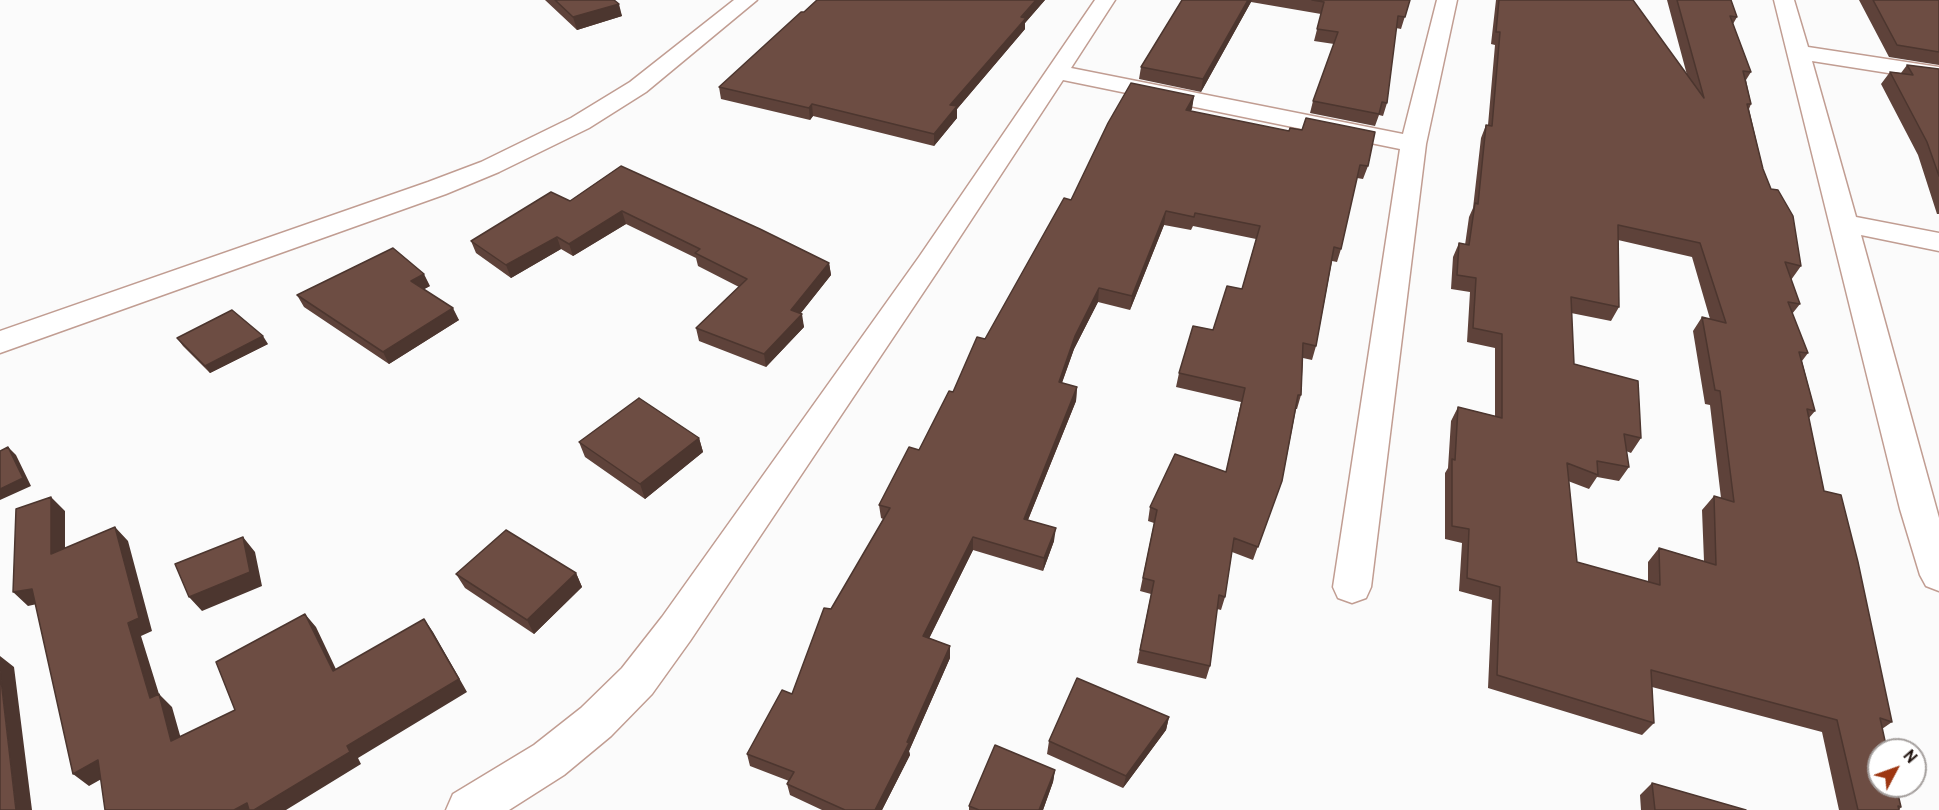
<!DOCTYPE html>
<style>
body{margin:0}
#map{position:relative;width:1939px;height:810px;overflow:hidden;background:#fbfbfb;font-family:Overpass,sans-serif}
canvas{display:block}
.north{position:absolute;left:1867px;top:738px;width:60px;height:60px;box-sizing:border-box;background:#fff;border:2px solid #a49f9d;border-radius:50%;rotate:49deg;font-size:16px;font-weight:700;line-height:24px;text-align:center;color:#1c0f0b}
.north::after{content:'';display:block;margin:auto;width:21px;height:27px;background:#9d3611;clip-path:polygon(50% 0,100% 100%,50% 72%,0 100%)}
</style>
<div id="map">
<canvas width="1939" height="810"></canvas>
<div class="north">N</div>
</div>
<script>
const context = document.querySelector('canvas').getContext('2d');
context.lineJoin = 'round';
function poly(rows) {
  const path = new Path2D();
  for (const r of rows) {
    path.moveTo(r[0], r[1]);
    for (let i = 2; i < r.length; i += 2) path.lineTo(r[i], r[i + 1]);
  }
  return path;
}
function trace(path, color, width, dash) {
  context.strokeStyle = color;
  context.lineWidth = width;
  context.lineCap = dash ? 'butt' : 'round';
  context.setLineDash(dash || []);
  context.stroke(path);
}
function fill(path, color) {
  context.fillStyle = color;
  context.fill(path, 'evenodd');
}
const minor = poly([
 [734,0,757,0,646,92,589,128,499,172,446,194,0,353,0,331,428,182,481,162,571,118,630,82,734,0],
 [1095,0,1115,0,1071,68,1403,134,1437,0,1457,0,1426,144,1371,587,1366,598,1352,603,1338,598,1333,587,1400,149,1063,80,939,269,690,641,652,694,611,736,564,775,509,810,446,810,453,794,534,745,581,708,622,668,662,617,919,257,1095,0],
 [1774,0,1794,0,1808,47,1939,67,1939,81,1812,61,1856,217,1939,233,1939,251,1861,235,1939,518,1939,591,1926,586,1920,575,1900,509,1774,0]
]);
trace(minor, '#c19d92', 3);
fill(minor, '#fff');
fill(poly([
 [545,0,614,0,622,16,577,30],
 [817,0,1045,0,1025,23,1025,29,957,109,957,118,934,146,813,116,810,120,721,99,719,87,804,12],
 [1182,0,1410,0,1401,29,1396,28,1387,103,1383,116,1379,115,1375,126,1310,113,1313,101,1334,44,1314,41,1321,14,1251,2,1201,92,1139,79,1141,67],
 [1496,0,1633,0,1687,75,1667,0,1731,0,1737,17,1733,24,1751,72,1746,80,1751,104,1749,109,1763,169,1801,266,1791,280,1800,304,1792,314,1808,353,1802,361,1815,411,1809,418,1824,491,1892,722,1882,729,1901,807,1899,810,1839,810,1822,732,1652,687,1654,723,1642,735,1488,688,1492,600,1459,591,1462,543,1445,539,1445,473,1448,468,1451,421,1458,407,1495,416,1495,348,1467,342,1470,292,1451,289,1453,257,1459,243,1465,245,1469,217,1473,208,1481,138,1486,125,1488,125,1495,45,1491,44],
 [1618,240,1692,257,1710,319,1702,317,1693,331,1705,404,1710,405,1721,498,1714,496,1702,510,1704,561,1659,548,1648,562,1648,582,1577,562,1568,481,1589,489,1597,477,1619,481,1629,467,1626,451,1631,453,1641,438,1574,364,1571,313,1611,321,1619,307],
 [1859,0,1939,0,1939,65,1889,57],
 [1907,65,1939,69,1939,214,1937,214,1918,155,1881,84,1890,72,1901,73],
 [1194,96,1191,111,1368,166,1363,179,1357,178,1341,249,1337,262,1332,261,1316,346,1312,360,1303,358,1301,395,1297,409,1296,409,1282,481,1277,494,1253,560,1232,552,1225,597,1221,610,1217,609,1210,666,1206,679,1137,663,1151,594,1140,591,1154,523,1148,521,1150,507,1226,472,1241,402,1176,387,1179,373,1213,330,1242,289,1256,239,1193,226,1191,230,1164,225,1130,310,1098,302,1074,349,1062,383,1077,387,1076,401,1028,520,1054,541,1043,571,973,550,929,638,950,646,950,658,909,751,910,755,882,810,822,810,790,795,787,784,789,781,750,766,747,754,792,694,883,519,881,518,879,505,919,450,985,339,1071,200],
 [621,166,829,263,831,275,800,314,804,327,766,367,699,341,696,328,739,287,698,266,696,258,626,224,573,256,561,249,511,278,476,253,471,241,570,201],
 [430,286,424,289,459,320,389,364,304,307,297,295],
 [177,338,268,344,210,373,183,346],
 [699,438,703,452,645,499,585,457,579,442],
 [576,573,582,587,534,634,465,588,456,574],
 [1169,717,1166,730,1123,788,1047,754,1049,741],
 [1055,770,1053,782,1043,810,969,810,969,806],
 [1652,783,1746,810,1641,810,1640,795]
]), '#5e423a');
fill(poly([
 [1036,0,1045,0,1025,23,1025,29,957,109,957,118,934,146,934,134,950,105],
 [1248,0,1252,0,1251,2,1201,92,1203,79],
 [619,4,622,16,577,30,573,17],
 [1194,96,1192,109,1184,123,1186,110],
 [812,104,813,116,810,120,809,108],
 [622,211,626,224,573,256,569,244],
 [1166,211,1164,225,1130,310,1132,296],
 [557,237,561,249,511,278,506,265],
 [829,263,831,275,793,323,791,310],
 [424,274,430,286,417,293,411,281],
 [1099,288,1098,302,1074,349,1057,396,1059,382,1075,336],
 [453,308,459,320,389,364,383,352],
 [802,314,804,327,766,367,764,354],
 [263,336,268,344,210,373,205,366],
 [1077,387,1076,401,1023,532,1024,519],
 [699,438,703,452,645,499,640,484],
 [8,447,16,455,31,486,0,500,0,489],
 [51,497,65,511,65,568,51,554],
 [115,527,128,541,152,631,141,636,159,694,172,707,185,753,171,741,150,698,128,623],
 [1056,528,1054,541,1043,571,1044,558],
 [243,537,255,552,262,586,202,611,189,597],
 [973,537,973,550,924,649,923,636],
 [576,573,582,587,534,634,527,620],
 [32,589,46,602,28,606,13,592],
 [305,614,316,627,343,684,333,671],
 [424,619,433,632,467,692,358,758,361,764,286,810,234,810,347,746],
 [950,646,950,658,909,751,910,755,882,810,875,810,907,742],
 [0,656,14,667,32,810,16,810,0,671],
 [1169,717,1166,730,1123,788,1126,776],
 [98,760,114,772,89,786,73,774],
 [1055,770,1053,782,1043,810,1039,810]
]), '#4c362f');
const building = poly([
 [555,0,614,0,619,4,573,17,555,0],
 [817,0,1036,0,1021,17,1026,18,950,105,957,106,934,134,812,104,809,108,719,87,801,12,804,12,817,0],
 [1182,0,1248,0,1203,79,1141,67,1182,0],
 [1312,0,1410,0,1405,17,1398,16,1387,103,1382,102,1379,114,1313,101,1338,32,1317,29,1324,2,1312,0],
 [1499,0,1633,0,1704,98,1677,0,1731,0,1737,17,1730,16,1751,72,1743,71,1751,104,1747,104,1763,169,1771,189,1778,190,1793,216,1801,266,1785,262,1800,304,1788,302,1808,353,1799,352,1815,411,1807,409,1824,491,1841,495,1858,562,1892,722,1880,718,1887,750,1879,750,1879,786,1896,786,1901,807,1898,806,1899,810,1858,810,1837,720,1651,670,1654,723,1497,675,1500,587,1467,578,1469,529,1452,526,1452,459,1455,460,1458,407,1502,418,1502,334,1473,328,1476,278,1457,275,1459,243,1469,245,1475,203,1478,204,1486,125,1492,126,1500,32,1496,32,1499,0],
 [1618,225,1700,243,1726,323,1702,317,1715,390,1720,391,1734,502,1714,496,1716,565,1659,548,1660,585,1577,562,1567,463,1598,475,1597,461,1629,467,1624,434,1641,438,1638,381,1574,364,1571,297,1619,307,1618,225],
 [1873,0,1939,0,1939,52,1897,45,1873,0],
 [1907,65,1939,69,1939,176,1927,142,1890,72,1913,75,1907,65],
 [1131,83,1194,96,1186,110,1289,131,1290,128,1302,130,1306,118,1375,132,1368,166,1360,165,1341,249,1334,247,1316,346,1303,343,1301,395,1298,395,1282,481,1258,547,1234,538,1225,597,1219,595,1210,666,1140,650,1154,581,1143,578,1157,510,1150,507,1175,454,1226,472,1245,388,1179,373,1193,326,1213,330,1227,286,1242,289,1260,226,1195,213,1194,217,1166,211,1132,296,1099,288,1075,336,1059,382,1077,387,1024,519,1056,528,1044,558,973,537,923,636,950,646,907,742,909,743,875,810,845,810,787,784,794,772,747,754,782,690,792,694,824,608,831,609,890,508,879,505,909,447,919,450,949,391,953,392,977,337,985,339,1064,198,1071,200,1108,123,1131,83],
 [621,166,760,229,829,263,791,310,802,314,764,354,696,328,747,279,695,253,700,249,622,211,569,244,557,237,506,265,471,241,551,192,570,201,621,166],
 [393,248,424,274,411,281,453,308,383,352,297,295,393,248],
 [232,310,263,336,205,366,177,338,232,310],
 [639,398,699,438,640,484,579,442,639,398],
 [8,447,23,478,0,489,0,451,8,447],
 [51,497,51,554,115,527,139,618,128,623,150,698,159,694,171,741,235,710,216,662,305,614,333,671,424,619,459,679,347,746,350,752,254,810,249,810,247,803,234,810,105,810,98,760,73,774,32,589,13,592,16,509,51,497],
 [506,530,576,573,527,620,456,574,506,530],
 [243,537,250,572,189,597,175,564,243,537],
 [0,671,16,810,0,810,0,671],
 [1077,678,1169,717,1126,776,1049,741,1077,678],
 [995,745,1055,770,1039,810,979,810,969,806,995,745],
 [1652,783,1746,810,1655,810,1652,783]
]);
fill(building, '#6d4d43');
trace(building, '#4c362f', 1.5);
</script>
